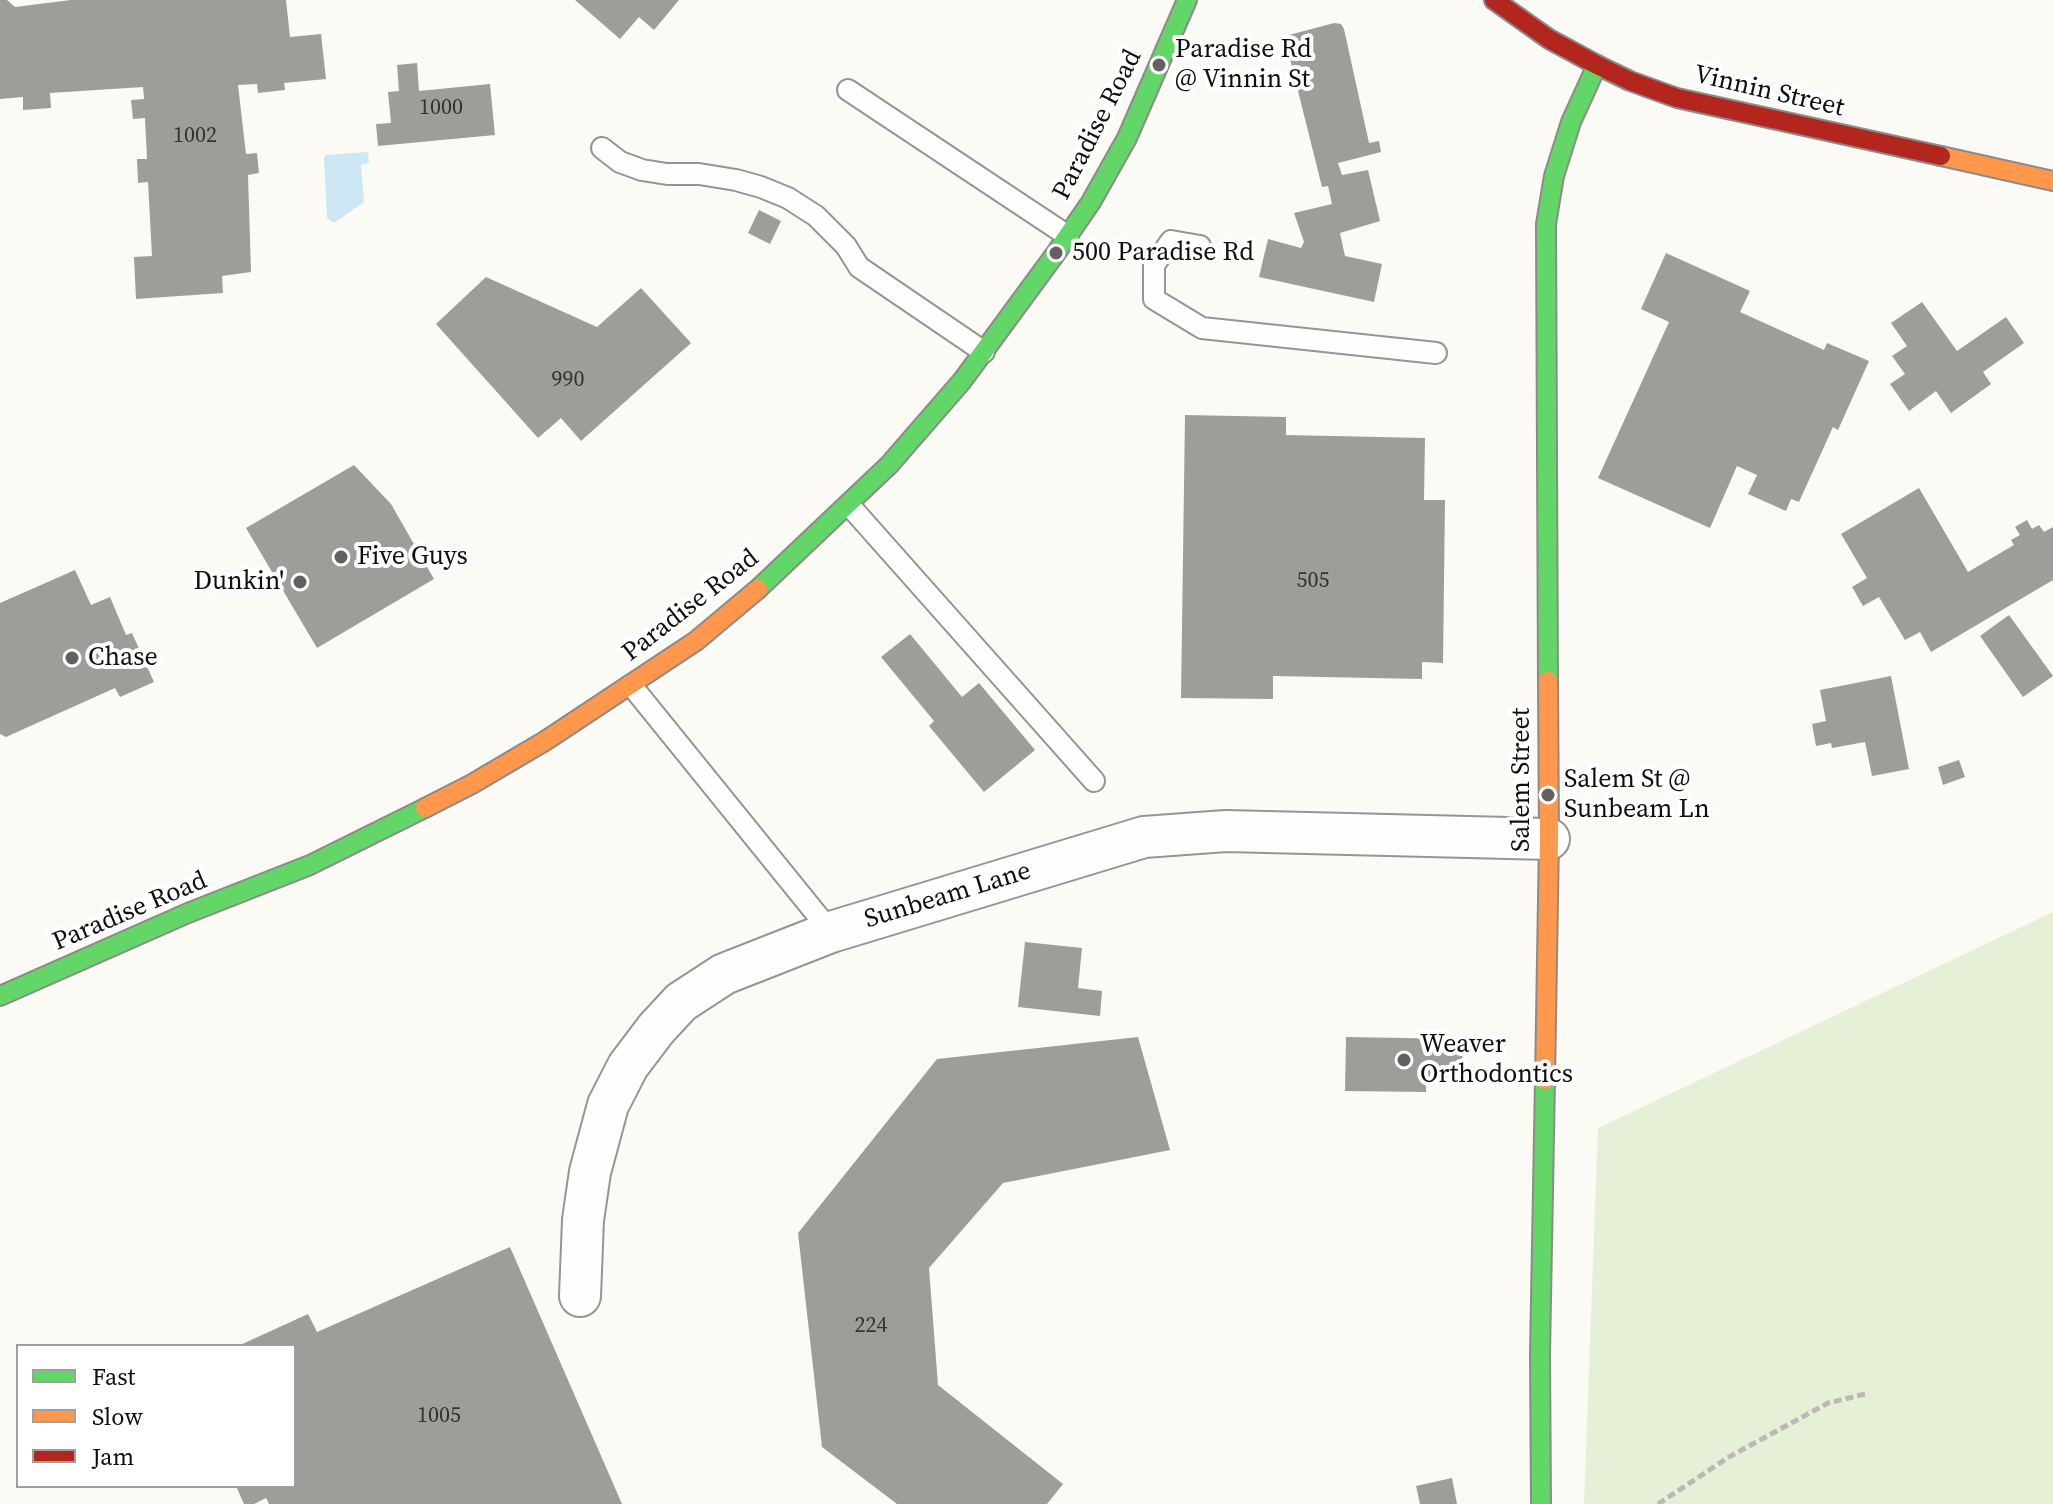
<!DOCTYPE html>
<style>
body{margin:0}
#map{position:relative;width:2053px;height:1504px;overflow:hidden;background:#fbfaf5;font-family:"Source Serif 4",serif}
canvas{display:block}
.legend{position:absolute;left:16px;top:1344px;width:280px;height:144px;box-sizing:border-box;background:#fff;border:2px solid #9f9f9f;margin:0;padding:10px 14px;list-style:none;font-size:24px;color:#0f0f0f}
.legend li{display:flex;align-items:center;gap:16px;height:40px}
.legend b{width:40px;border:2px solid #9f9f9f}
</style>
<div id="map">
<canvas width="2053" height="1504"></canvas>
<ul class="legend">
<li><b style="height:10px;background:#63d668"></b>Fast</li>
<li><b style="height:10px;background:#ff974d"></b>Slow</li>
<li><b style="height:10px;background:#b3261e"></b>Jam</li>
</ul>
</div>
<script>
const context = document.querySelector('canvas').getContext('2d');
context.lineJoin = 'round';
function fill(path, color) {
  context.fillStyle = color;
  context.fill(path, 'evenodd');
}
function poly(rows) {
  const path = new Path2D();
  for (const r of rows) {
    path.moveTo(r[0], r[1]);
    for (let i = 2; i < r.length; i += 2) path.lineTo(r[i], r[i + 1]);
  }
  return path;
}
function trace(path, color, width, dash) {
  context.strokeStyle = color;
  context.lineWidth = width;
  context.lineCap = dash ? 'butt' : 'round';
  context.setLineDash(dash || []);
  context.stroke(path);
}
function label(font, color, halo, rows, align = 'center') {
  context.font = font + ' "Source Serif 4",serif';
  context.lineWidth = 8;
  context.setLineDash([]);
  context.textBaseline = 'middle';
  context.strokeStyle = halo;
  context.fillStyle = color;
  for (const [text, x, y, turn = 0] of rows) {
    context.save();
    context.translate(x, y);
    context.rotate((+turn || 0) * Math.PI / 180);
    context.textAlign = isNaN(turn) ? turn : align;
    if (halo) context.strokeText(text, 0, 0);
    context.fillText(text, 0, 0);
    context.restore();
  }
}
fill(poly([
 [2053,912,2053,1504,1584,1504,1598,1128]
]), '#e6f0d6');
fill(poly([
 [368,152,369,163,361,165,364,202,334,223,327,218,324,158,326,155]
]), '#cde7f4');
fill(poly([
 [0,0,7,0,15,7,71,0,286,0,290,37,321,34,326,79,284,83,285,90,258,93,257,84,238,85,246,154,257,153,259,173,248,175,251,272,222,276,223,293,136,299,134,257,152,256,148,182,138,183,137,159,147,159,145,118,133,119,131,100,144,99,143,87,50,93,51,108,23,110,23,97,0,99],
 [575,0,679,0,654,30,639,17,620,39],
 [1334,23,1341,24,1344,29,1369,143,1379,141,1381,152,1338,163,1342,175,1368,170,1380,221,1340,233,1345,256,1382,264,1374,302,1259,277,1268,239,1301,248,1304,242,1294,213,1332,204,1328,186,1322,187,1285,39,1289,35],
 [417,63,419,91,490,84,495,135,378,146,376,124,391,123,388,92,399,91,397,65],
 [759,210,781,221,770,244,748,233],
 [1666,253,1750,291,1740,312,1824,350,1827,343,1869,361,1838,430,1833,427,1799,502,1791,499,1786,511,1748,494,1757,475,1737,466,1710,528,1598,478,1669,322,1641,309],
 [486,277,597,327,641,288,691,343,581,441,561,418,538,438,436,324],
 [1922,302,1957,351,2006,317,2024,343,1983,372,1991,384,1951,413,1936,391,1909,411,1890,384,1905,374,1892,356,1907,346,1891,323],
 [1185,415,1286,417,1286,435,1425,438,1424,500,1445,500,1443,663,1422,662,1422,679,1273,676,1273,699,1181,698],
 [354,465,391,504,434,579,317,648,246,528],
 [1919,488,1968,572,2014,545,2011,540,2020,535,2015,527,2027,520,2032,529,2039,525,2044,532,2053,527,2053,580,1931,652,1920,632,1905,640,1879,597,1863,606,1852,587,1867,578,1841,534],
 [75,570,91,605,110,597,126,635,132,633,154,682,120,697,115,688,6,737,0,734,0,603],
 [2009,615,2053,676,2023,697,1980,636],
 [910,634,962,697,979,683,1035,750,984,792,929,726,934,721,881,657],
 [1891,676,1909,769,1872,776,1865,742,1832,748,1831,743,1816,746,1812,724,1826,721,1820,690],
 [1959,760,1965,777,1943,785,1938,767],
 [1025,942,1082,948,1078,988,1102,991,1100,1016,1018,1007],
 [1138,1037,1170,1150,1003,1183,929,1268,938,1385,1063,1484,1047,1504,897,1504,822,1447,798,1233,937,1059],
 [1346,1037,1463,1039,1462,1082,1426,1082,1426,1092,1345,1091],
 [510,1247,622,1504,269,1504,266,1498,254,1504,244,1504,236,1486,294,1486,294,1346,238,1346,308,1314,317,1332],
 [1452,1478,1457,1504,1420,1504,1416,1486]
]), '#9f9d9a');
const lane = poly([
 [848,90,1068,236],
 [602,148,620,162,642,170,667,174,699,174,736,180,761,187,788,198,816,216,846,246,859,267,984,352],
 [1200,246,1171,241,1154,265,1154,299,1202,328,1436,353],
 [849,505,1094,781],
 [631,685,831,932]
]);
const street = poly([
 [580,1296,583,1220,590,1172,608,1105,628,1066,656,1029,681,1002,724,974,831,932,1144,837,1226,831,1549,839]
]);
const fast = poly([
 [758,589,889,465,962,381,1056,253,1091,202,1127,138,1187,0],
 [1548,681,1546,224,1554,176,1571,122,1597,65],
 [0,996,188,913,310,865,425,808],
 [1541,1504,1540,1354,1545,1080]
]);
const slow = poly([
 [1941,156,2053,181],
 [425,808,472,784,545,741,696,641,758,589],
 [1545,1080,1549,839,1548,681]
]);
const jam = poly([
 [1494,0,1549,39,1597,65,1630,81,1677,98,1941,156]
]);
trace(lane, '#959593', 24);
trace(street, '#959593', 44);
trace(fast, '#8c8b89', 22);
trace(slow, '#8c8b89', 22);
trace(jam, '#8c8b89', 22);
trace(poly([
 [1658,1504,1729,1457,1828,1403,1869,1393]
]), '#b9b9b8', 5, [8, 4]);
trace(lane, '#fefefe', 20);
trace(street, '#fefefe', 40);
trace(fast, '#63d668', 18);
trace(slow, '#ff974d', 18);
trace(jam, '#b3261e', 18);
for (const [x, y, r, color] of [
 [1159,65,8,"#626160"],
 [1056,253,8,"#626160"],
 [341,557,8,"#626160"],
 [300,582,8,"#626160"],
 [72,658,8,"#626160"],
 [1548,795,8,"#626160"],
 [1404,1060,8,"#626160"]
]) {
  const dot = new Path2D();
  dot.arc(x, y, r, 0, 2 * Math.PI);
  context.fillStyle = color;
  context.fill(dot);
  trace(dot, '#fff', 3);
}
label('22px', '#333232', null, [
 ["1000",441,108],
 ["1002",195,136],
 ["990",568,380],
 ["505",1313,581],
 ["224",871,1326],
 ["1005",439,1416]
]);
label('26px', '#0f0f0f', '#fff', [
 ["Paradise Rd",1175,50],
 ["@ Vinnin St",1175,80],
 ["500 Paradise Rd",1072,253],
 ["Five Guys",357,557],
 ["Dunkin'",284,582,"right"],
 ["Chase",88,658],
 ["Salem St @",1564,780],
 ["Sunbeam Ln",1564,810],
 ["Weaver",1420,1045],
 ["Orthodontics",1420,1075]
], 'left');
label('26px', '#0f0f0f', '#fff', [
 ["Vinnin Street",1769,92,13],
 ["Paradise Road",1098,125,-63],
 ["Paradise Road",691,606,-38],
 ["Salem Street",1522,780,-90],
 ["Sunbeam Lane",948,896,-17],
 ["Paradise Road",130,912,-23]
]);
</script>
